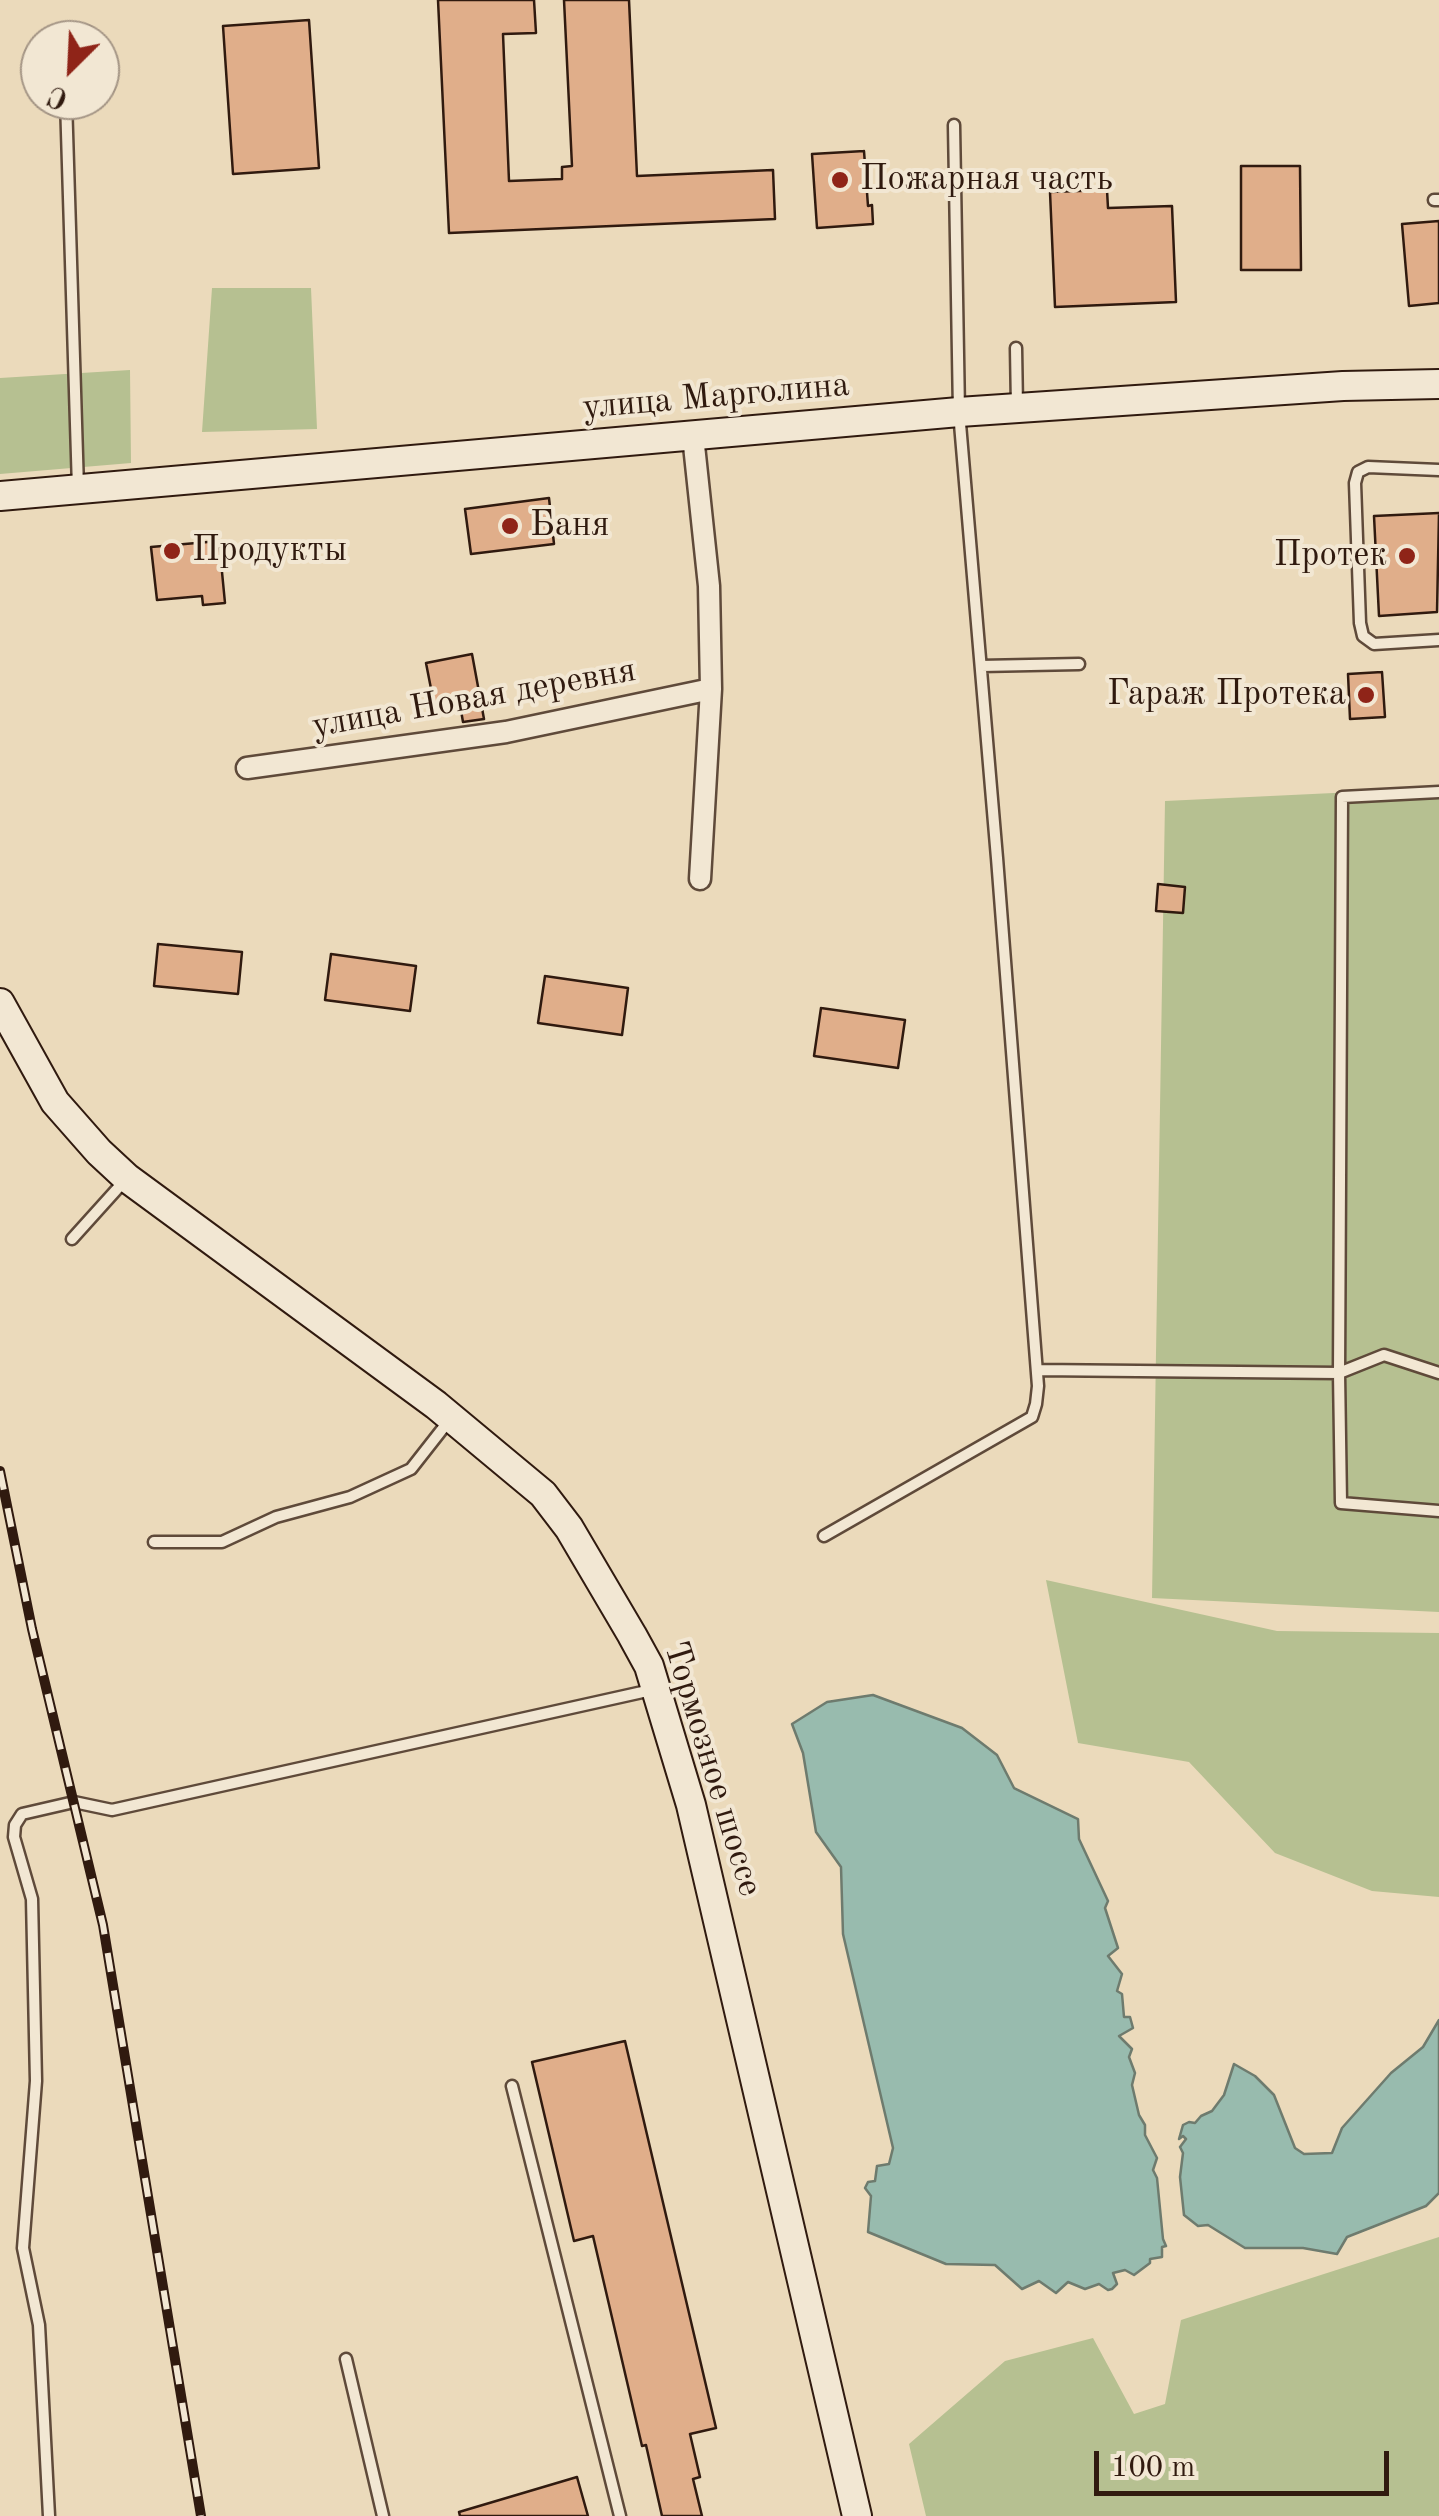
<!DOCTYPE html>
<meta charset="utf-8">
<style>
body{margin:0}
#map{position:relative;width:1439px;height:2516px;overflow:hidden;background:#ebdabb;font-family:"Old Standard TT",serif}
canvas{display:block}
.north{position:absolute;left:20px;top:20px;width:100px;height:100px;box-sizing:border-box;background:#f2e7d3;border:2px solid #a49585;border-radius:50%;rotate:204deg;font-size:28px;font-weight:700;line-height:40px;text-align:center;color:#301a0f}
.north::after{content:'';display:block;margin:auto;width:35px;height:45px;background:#8f2418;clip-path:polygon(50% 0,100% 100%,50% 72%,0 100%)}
.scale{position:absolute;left:1094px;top:2451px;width:295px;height:45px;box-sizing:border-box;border:5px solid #301a0f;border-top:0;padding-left:12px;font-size:30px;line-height:35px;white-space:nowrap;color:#301a0f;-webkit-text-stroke:8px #f2e7d3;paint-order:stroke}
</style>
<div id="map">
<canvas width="1439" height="2516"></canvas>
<div class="north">С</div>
<div class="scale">100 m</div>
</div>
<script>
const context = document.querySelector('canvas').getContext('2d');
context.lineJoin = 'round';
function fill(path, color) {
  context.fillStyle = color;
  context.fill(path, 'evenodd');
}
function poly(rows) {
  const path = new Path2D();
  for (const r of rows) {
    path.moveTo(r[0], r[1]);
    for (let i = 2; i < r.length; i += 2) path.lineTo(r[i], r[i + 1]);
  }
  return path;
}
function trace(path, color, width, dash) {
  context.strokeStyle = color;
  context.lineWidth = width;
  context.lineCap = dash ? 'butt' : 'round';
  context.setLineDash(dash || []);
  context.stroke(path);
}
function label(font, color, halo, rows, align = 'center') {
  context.font = font + ' "Old Standard TT",serif';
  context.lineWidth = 8;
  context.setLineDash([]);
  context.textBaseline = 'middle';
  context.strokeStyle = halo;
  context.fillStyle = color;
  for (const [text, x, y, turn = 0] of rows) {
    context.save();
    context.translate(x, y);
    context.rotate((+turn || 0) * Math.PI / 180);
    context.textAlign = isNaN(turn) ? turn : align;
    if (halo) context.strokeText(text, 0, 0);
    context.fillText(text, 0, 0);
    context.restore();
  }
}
fill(poly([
 [212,288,311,288,317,429,202,432],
 [130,370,131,463,0,474,0,378],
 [1439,788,1439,1612,1152,1598,1165,801],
 [1046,1580,1277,1631,1439,1633,1439,1897,1372,1891,1275,1853,1189,1762,1078,1743],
 [1439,2237,1439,2516,926,2516,909,2444,1005,2361,1093,2338,1134,2414,1165,2404,1181,2320]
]), '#b6c091');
const water = poly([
 [873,1695,962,1728,997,1755,1014,1788,1078,1819,1079,1839,1108,1901,1105,1908,1118,1948,1108,1956,1122,1974,1117,1991,1122,1994,1124,2017,1130,2017,1133,2028,1119,2036,1132,2049,1129,2057,1135,2073,1132,2085,1139,2115,1145,2125,1145,2135,1157,2158,1153,2170,1157,2178,1163,2239,1166,2246,1162,2247,1162,2257,1150,2259,1150,2263,1134,2275,1125,2270,1113,2273,1117,2284,1112,2289,1108,2290,1099,2284,1085,2289,1068,2282,1056,2293,1039,2281,1022,2289,995,2265,946,2264,868,2232,871,2196,865,2188,868,2182,875,2181,877,2166,889,2164,893,2148,843,1934,841,1867,816,1832,803,1753,792,1724,827,1702,873,1695],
 [1439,2020,1439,2193,1426,2206,1347,2237,1337,2254,1303,2248,1245,2248,1208,2225,1198,2226,1184,2215,1180,2177,1183,2153,1180,2147,1186,2139,1183,2136,1179,2139,1183,2125,1189,2122,1195,2123,1201,2116,1212,2111,1224,2095,1234,2064,1255,2076,1274,2095,1295,2148,1304,2154,1332,2153,1342,2128,1391,2073,1423,2047,1439,2020]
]);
fill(water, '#98bbae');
trace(water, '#6e7b6e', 2.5);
const building = poly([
 [438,0,534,0,536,33,503,34,509,181,562,179,562,167,572,166,564,0,629,0,637,176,773,170,775,219,449,233,438,0],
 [309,20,319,168,233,174,223,26,309,20],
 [864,151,868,206,872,205,873,224,817,228,812,154,864,151],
 [1241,166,1300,166,1301,270,1241,270,1241,166],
 [1107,190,1108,208,1172,206,1176,302,1055,307,1050,192,1107,190],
 [1439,221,1439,303,1409,306,1402,224,1439,221],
 [549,498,554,544,471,554,465,509,549,498],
 [1439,513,1437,612,1379,616,1374,516,1439,513],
 [219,541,225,603,203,605,202,596,157,600,151,547,219,541],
 [472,654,484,719,463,722,459,699,434,704,426,663,472,654],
 [1382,672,1385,717,1350,719,1348,674,1382,672],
 [1158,884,1185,887,1183,913,1156,911,1158,884],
 [158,944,242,952,238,994,154,986,158,944],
 [331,954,416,966,410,1011,325,1000,331,954],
 [545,976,628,988,622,1035,538,1023,545,976],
 [821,1008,905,1020,898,1068,814,1056,821,1008],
 [625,2041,716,2428,690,2434,700,2477,693,2479,702,2516,662,2516,646,2445,642,2446,593,2236,574,2241,532,2062,625,2041],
 [577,2477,588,2516,460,2516,459,2512,577,2477]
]);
fill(building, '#e0ae8a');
trace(building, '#301a0f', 2.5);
const lane = poly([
 [66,100,78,488],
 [1434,200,1439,200],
 [1016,348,1017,407],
 [1439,470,1368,467,1358,472,1355,483,1360,623,1363,636,1374,644,1439,640],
 [981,666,1079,664],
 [72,1239,127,1178],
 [1037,1370,1339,1373,1342,797,1439,792],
 [1439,1373,1384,1355,1339,1373,1341,1503,1439,1511],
 [824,1536,1032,1417,1036,1404,1038,1386,997,858,959,412,954,125],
 [154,1542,222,1542,276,1517,350,1497,411,1469,451,1418],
 [512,2086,620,2516],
 [346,2359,383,2516],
 [49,2516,39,2325,23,2248,36,2081,32,1899,14,1837,15,1825,22,1814,74,1802,112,1810,656,1689]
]);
const street = poly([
 [693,436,709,586,711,689,700,879],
 [247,768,506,732,711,689]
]);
const secondary = poly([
 [0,496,959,412,1343,386,1439,384],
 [0,1003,55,1102,99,1152,127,1178,436,1405,543,1494,569,1528,632,1635,649,1666,691,1805,857,2516]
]);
trace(lane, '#5f4a3a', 15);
trace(street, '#5f4a3a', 25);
trace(secondary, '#301a0f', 32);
trace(lane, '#f2e7d3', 10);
trace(street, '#f2e7d3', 20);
trace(secondary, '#f2e7d3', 28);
const rail = poly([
 [0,1471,32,1629,103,1925,201,2516]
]);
trace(rail, '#301a0f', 10);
trace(rail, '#f2e7d3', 6, [19]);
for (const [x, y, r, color] of [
 [840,180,10,"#8f2418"],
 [510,526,10,"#8f2418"],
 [172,551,10,"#8f2418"],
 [1407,556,10,"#8f2418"],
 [1366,695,10,"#8f2418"]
]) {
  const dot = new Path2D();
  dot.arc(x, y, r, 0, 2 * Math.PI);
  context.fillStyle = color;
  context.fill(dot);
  trace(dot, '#f2e7d3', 4);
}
label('35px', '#301a0f', '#f2e7d3', [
 ["Пожарная часть",860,180],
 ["Баня",530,526],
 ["Продукты",192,551],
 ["Протек",1387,556,"right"],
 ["Гараж Протека",1346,695,"right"]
], 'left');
label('35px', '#301a0f', '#f2e7d3', [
 ["улица Марголина",716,397,-5],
 ["улица Новая деревня",474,699,-10],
 ["Тормозное шоссе",712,1769,73]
]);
</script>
